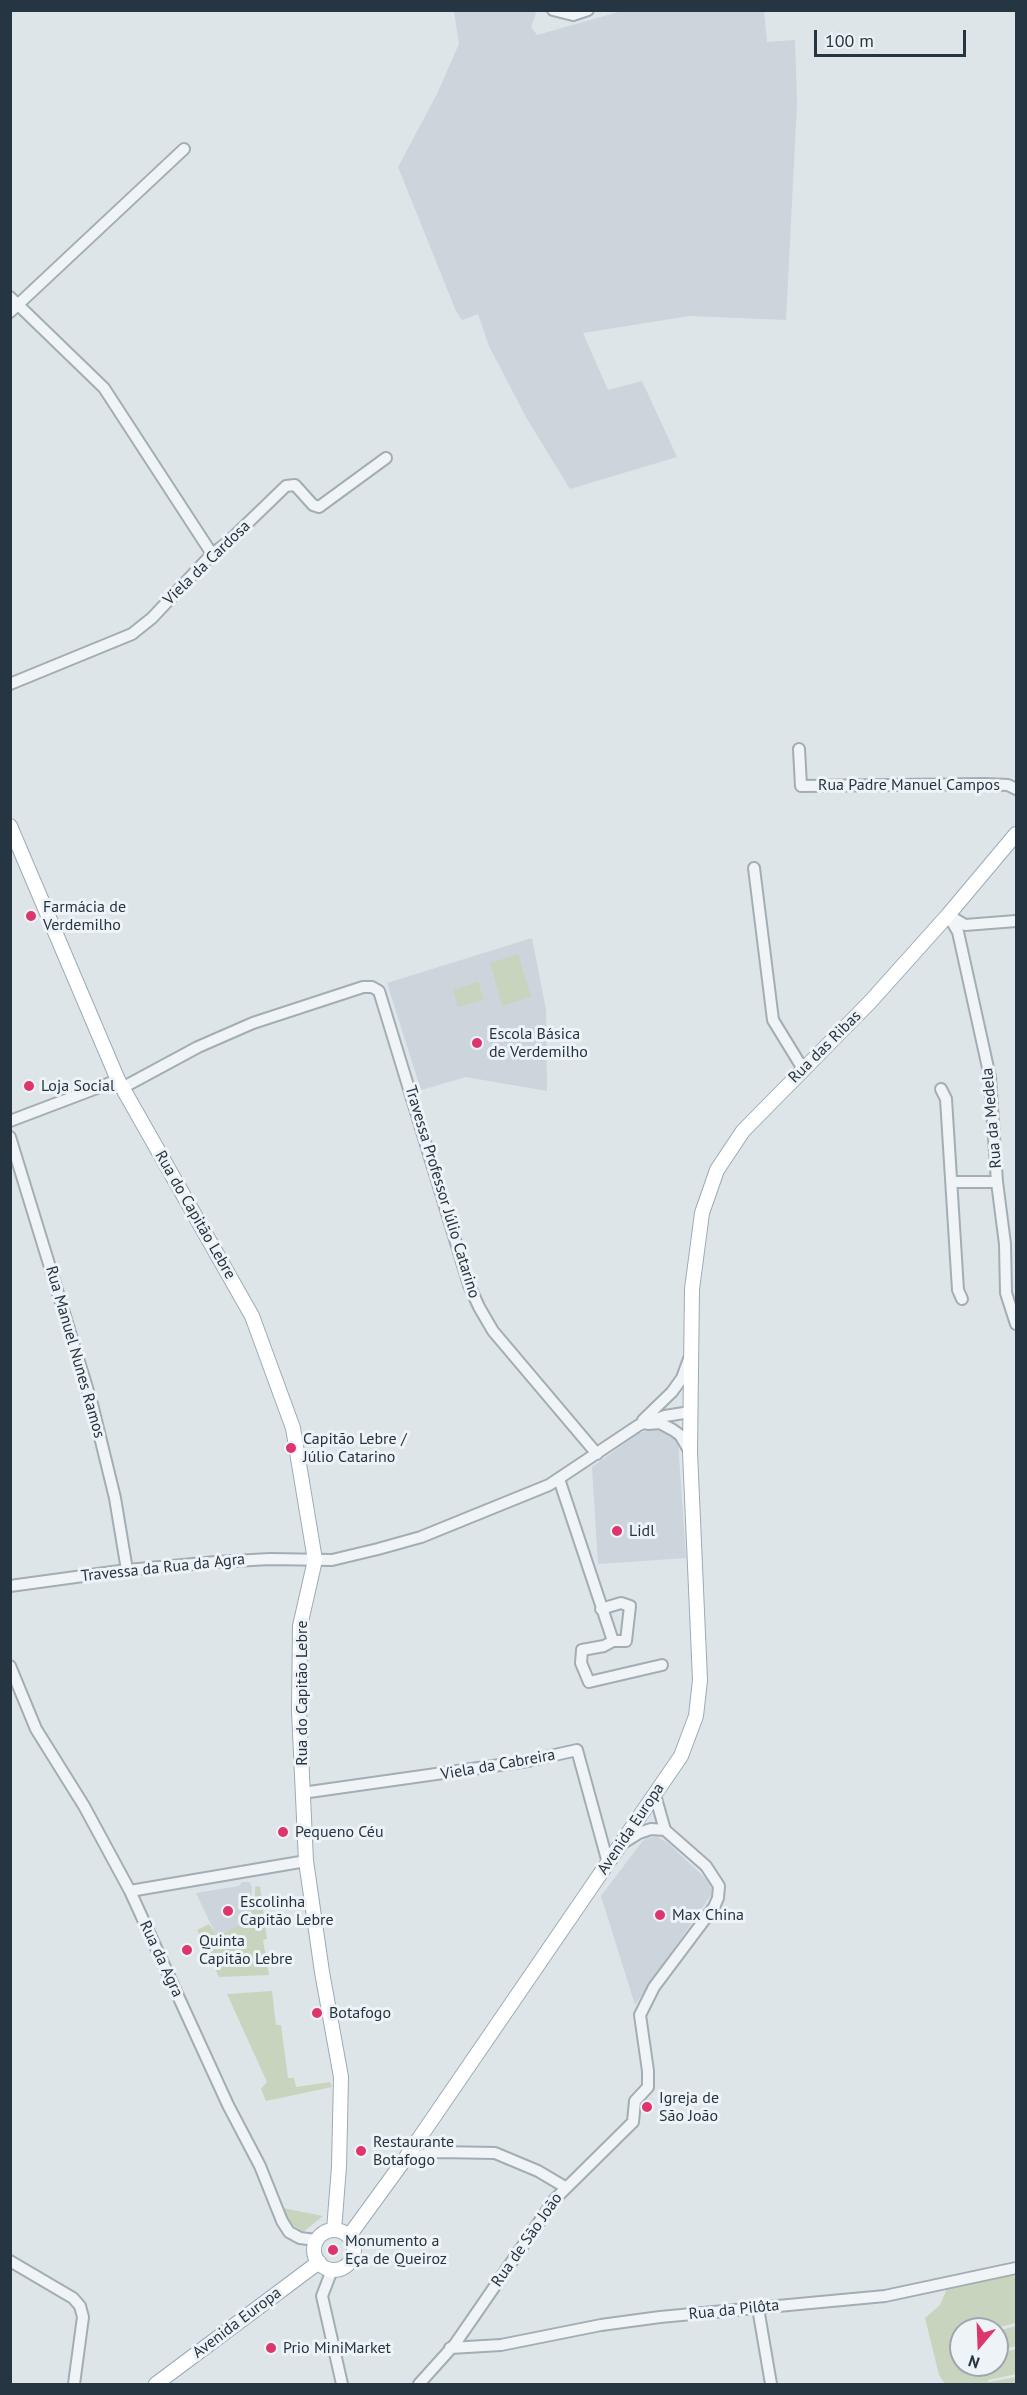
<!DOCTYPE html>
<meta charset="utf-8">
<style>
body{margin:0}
#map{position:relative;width:1027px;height:2395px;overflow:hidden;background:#dee5e9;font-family:"PT Sans",sans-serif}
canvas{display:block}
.frame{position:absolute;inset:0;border:12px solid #263542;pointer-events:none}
.north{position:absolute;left:949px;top:2317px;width:60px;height:60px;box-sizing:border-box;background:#eef3f7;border:2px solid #9ea7af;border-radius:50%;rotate:199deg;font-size:16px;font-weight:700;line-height:24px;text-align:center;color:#263542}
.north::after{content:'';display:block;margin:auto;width:21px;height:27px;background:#dc366d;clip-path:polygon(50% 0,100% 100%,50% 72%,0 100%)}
.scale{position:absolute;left:814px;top:30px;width:152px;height:27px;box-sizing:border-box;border:3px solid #263542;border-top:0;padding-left:8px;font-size:18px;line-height:21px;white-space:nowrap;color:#263542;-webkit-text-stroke:4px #eef3f7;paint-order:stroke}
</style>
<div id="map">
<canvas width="1027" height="2395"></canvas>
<div class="frame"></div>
<div class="north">N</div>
<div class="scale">100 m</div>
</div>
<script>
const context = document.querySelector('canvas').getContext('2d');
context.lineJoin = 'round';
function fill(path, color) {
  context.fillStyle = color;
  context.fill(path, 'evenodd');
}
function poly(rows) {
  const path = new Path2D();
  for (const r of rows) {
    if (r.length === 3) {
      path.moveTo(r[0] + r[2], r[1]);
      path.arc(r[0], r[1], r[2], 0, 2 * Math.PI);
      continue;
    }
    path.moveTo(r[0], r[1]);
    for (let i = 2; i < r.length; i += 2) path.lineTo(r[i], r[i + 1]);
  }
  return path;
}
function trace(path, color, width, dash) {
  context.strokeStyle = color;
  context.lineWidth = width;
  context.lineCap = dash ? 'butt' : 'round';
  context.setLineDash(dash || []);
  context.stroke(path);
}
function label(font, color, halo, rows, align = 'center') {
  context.font = font + ' "PT Sans",sans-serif';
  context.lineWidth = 6;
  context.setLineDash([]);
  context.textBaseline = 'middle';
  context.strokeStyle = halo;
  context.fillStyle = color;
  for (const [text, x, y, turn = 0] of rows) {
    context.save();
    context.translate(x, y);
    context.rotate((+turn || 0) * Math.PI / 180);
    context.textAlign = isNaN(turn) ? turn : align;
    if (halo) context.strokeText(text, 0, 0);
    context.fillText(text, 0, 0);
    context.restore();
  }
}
fill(poly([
 [642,11,764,11,767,42,795,40,797,104,786,320,689,316,583,333,608,390,642,381,677,457,570,489,527,419,489,346,478,314,462,320,456,311,398,167,437,94,459,44,454,11,534,11,536,13,531,27,537,35,622,11,636,12],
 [532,938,546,1010,547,1091,466,1077,421,1090,387,983],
 [660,1427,673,1434,678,1441,686,1558,598,1564,592,1467,639,1433],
 [656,1836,668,1843,706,1879,712,1890,711,1895,635,2005,601,1896,641,1843,645,1839],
 [242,1882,249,1882,252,1887,251,1903,253,1919,217,1937,196,1893,239,1886]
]), '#ccd4dc');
fill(poly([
 [518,954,531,997,502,1006,490,963],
 [478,982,484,1000,458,1007,453,990],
 [257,1886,260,1887,267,1939,263,1940,269,1975,219,1977,197,1930,209,1924,217,1936,253,1919,251,1903,255,1901,255,1887],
 [272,1991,276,2025,281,2025,288,2078,294,2078,296,2087,330,2082,332,2087,266,2101,261,2089,267,2082,227,1994],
 [283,2208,323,2216,303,2232,288,2222],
 [1010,2272,1016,2279,1016,2323,992,2329,961,2329,961,2365,997,2365,997,2354,1016,2349,1016,2374,988,2380,989,2382,1016,2377,1016,2384,945,2384,939,2375,925,2318,940,2305,948,2286],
 [1016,2326,1016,2346,997,2351,997,2331]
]), '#c8d4be');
const minor = poly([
 [553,10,573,15,588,10],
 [10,297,104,388,212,554],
 [10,312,184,149],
 [10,684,132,634,152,618,212,554,227,543,286,486,295,485,313,505,319,507,386,458],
 [799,749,801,786,985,784,1008,785,1016,789],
 [754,868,773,1020,803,1069],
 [948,915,958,932,990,1077,997,1182,1005,1244,1006,1293,1016,1324],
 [950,916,965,925,1016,921],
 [122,1088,198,1047,253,1023,363,987,372,987,379,991,469,1285,479,1307,493,1331,597,1454],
 [941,1089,946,1099,958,1290,962,1299],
 [10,1121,118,1080],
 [10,1137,92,1404,115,1498,127,1570],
 [952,1182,997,1182],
 [643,1420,672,1392,682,1378,689,1359],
 [648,1424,660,1423,673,1430,680,1435,690,1452],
 [559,1479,613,1641],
 [10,1586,127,1570,216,1562,270,1559,332,1560,378,1549,421,1537,549,1485,639,1425,665,1416,690,1412],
 [601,1609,621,1603,630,1606,626,1641,613,1641,604,1646,582,1650,581,1663,589,1682,662,1665],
 [10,1666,36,1729,84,1806,130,1891,228,2105,260,2166,282,2221,289,2232,300,2238,316,2240],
 [302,1793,528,1761,577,1750,608,1863],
 [623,1843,639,1833,651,1829,665,1830],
 [130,1891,306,1861],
 [405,2159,437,2152,495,2153,538,2171,565,2187],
 [10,2261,73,2298,80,2306,83,2317,74,2384],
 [332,2270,322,2296,342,2384],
 [758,2308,771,2384],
 [450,2348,501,2345,601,2325,660,2317,885,2296,1016,2268],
 [419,2384,455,2344,555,2199,633,2122,635,2101,648,2087,648,2071,640,2015,654,1987,714,1907,718,1898,719,1886,706,1866,665,1830,655,1795]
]);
const major = poly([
 [10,826,118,1080,252,1316,293,1428,315,1560,300,1626,299,1711,306,1861,322,1972,341,2077,339,2167,334,2230],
 [334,2250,20],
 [349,2236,405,2159,681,1756,696,1716,700,1680,690,1452,692,1289,702,1213,717,1170,743,1131,870,1002,948,915,1016,834],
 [156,2384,319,2262]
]);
trace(minor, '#a3adb4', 14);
trace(major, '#9cabb6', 16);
trace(minor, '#f1f4f7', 10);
trace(major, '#fff', 14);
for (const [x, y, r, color] of [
 [31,916,6,"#dc366d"],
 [477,1043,6,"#dc366d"],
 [29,1086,6,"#dc366d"],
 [291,1448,6,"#dc366d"],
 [617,1531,6,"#dc366d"],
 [283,1832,6,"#dc366d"],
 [228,1911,6,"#dc366d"],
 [660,1915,6,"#dc366d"],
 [187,1950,6,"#dc366d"],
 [317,2013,6,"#dc366d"],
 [647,2107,6,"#dc366d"],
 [361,2151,6,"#dc366d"],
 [333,2250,6,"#dc366d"],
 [271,2348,6,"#dc366d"]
]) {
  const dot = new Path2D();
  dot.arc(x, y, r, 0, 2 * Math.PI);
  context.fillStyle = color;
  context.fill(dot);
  trace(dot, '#eef3f7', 2);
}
label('16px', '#263542', '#eef3f7', [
 ["Viela da Cardosa",207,563,-44],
 ["Rua Padre Manuel Campos",909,785],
 ["Rua das Ribas",825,1047,-45],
 ["Rua da Medela",992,1118,-95],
 ["Travessa Professor Júlio Catarino",442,1192,73],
 ["Rua do Capitão Lebre",195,1215,60],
 ["Rua Manuel Nunes Ramos",75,1352,74],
 ["Travessa da Rua da Agra",163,1568,-6],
 ["Rua do Capitão Lebre",302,1693,-90],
 ["Viela da Cabreira",498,1765,-10],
 ["Avenida Europa",631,1829,-56],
 ["Rua da Agra",161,1959,65],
 ["Rua de São João",527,2240,-55],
 ["Rua da Pilôta",734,2310,-6],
 ["Avenida Europa",237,2323,-37]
]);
label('16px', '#263542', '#eef3f7', [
 ["Farmácia de",43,907],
 ["Verdemilho",43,925],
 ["Escola Básica",489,1034],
 ["de Verdemilho",489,1052],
 ["Loja Social",41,1086],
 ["Capitão Lebre /",303,1439],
 ["Júlio Catarino",303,1457],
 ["Lidl",629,1531],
 ["Pequeno Céu",295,1832],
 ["Escolinha",240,1902],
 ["Capitão Lebre",240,1920],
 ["Max China",672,1915],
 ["Quinta",199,1941],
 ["Capitão Lebre",199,1959],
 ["Botafogo",329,2013],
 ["Igreja de",659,2098],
 ["São João",659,2116],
 ["Restaurante",373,2142],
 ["Botafogo",373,2160],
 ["Monumento a",345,2241],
 ["Eça de Queiroz",345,2259],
 ["Prio MiniMarket",283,2348]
], 'left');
</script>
